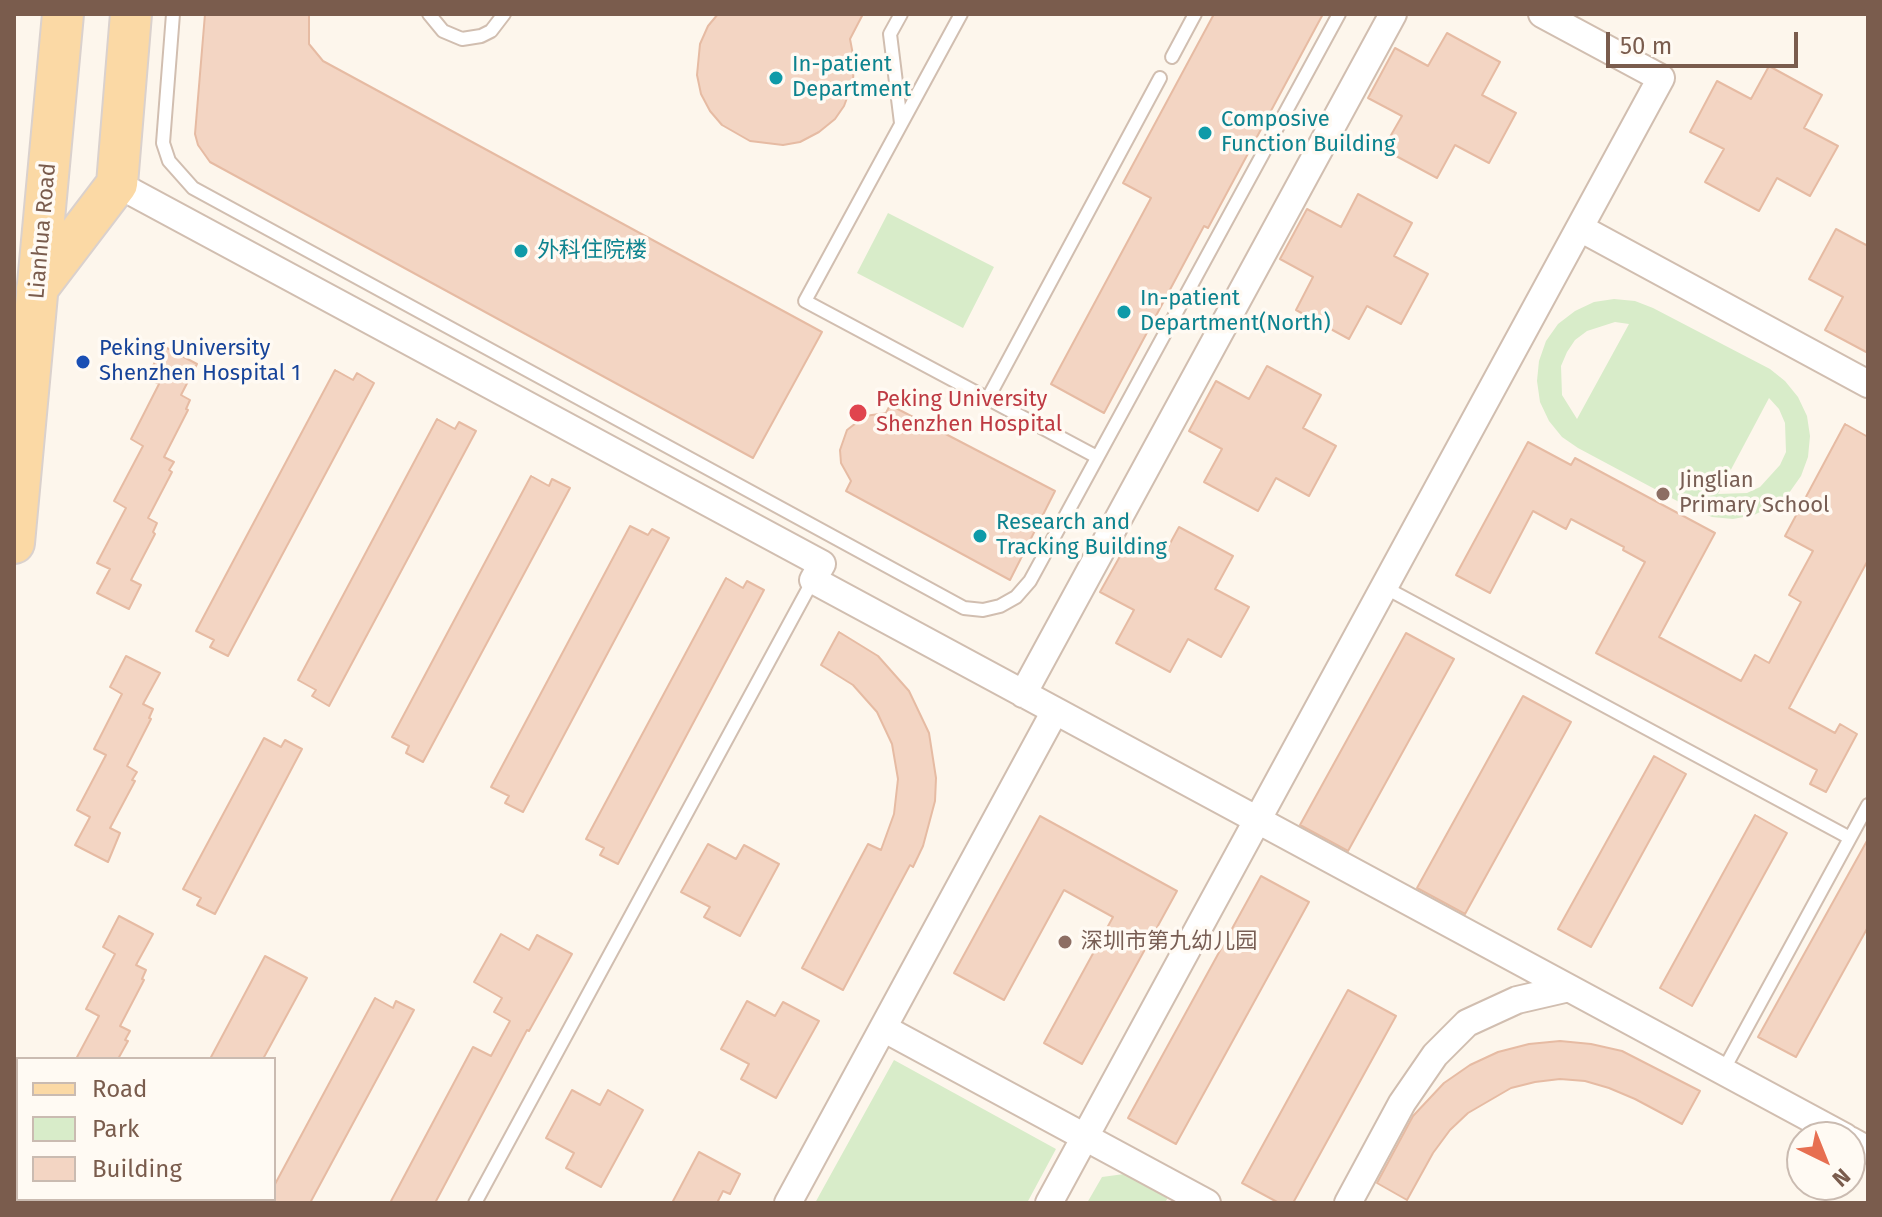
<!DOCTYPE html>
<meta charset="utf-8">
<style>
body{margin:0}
#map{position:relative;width:1882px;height:1217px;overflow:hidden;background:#fdf6ec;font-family:"Fira Sans",sans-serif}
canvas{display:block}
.frame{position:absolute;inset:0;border:16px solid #7a5c4d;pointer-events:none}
.legend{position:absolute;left:16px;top:1057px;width:260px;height:144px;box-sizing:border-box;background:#fffaf3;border:2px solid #cabbb1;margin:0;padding:10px 14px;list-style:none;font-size:24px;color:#7a5c4d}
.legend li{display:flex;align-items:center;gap:16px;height:40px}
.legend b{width:40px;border:2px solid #cabbb1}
.north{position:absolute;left:1786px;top:1121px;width:80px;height:80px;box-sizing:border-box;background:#fffaf3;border:2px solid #cabbb1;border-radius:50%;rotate:137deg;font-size:22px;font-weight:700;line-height:32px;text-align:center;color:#7a5c4d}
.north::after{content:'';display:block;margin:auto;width:28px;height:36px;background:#e76f51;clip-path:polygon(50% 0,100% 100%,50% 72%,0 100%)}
.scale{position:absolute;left:1606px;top:32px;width:192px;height:36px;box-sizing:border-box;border:4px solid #7a5c4d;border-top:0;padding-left:10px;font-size:24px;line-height:28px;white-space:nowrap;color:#7a5c4d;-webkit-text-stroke:6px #fffaf3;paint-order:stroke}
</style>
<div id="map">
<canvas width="1882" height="1217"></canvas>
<div class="frame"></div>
<ul class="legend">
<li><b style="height:10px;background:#fbd9a5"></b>Road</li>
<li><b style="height:22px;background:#d8ecc9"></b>Park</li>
<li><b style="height:22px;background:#f3d5c3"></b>Building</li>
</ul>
<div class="north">N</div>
<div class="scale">50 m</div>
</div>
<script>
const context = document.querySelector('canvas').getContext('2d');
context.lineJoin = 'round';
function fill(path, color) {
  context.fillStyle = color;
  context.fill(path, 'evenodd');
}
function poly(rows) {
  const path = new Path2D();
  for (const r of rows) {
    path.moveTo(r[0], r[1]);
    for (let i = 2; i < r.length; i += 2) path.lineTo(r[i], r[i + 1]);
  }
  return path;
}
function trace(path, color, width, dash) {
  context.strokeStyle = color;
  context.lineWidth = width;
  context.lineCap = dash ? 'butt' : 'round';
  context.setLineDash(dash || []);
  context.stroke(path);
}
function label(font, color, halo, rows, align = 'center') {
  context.font = font + ' "Fira Sans","Noto Sans SC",sans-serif';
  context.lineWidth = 7;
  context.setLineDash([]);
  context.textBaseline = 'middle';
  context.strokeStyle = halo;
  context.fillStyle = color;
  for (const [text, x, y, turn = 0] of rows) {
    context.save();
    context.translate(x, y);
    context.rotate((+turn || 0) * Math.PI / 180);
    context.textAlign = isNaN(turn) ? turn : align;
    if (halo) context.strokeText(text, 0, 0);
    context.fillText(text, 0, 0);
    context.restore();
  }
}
fill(poly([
 [888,213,994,267,963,328,857,273],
 [1614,299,1635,301,1653,308,1770,369,1785,381,1798,397,1807,416,1810,436,1808,457,1801,476,1789,493,1772,506,1754,515,1733,519,1712,517,1694,510,1578,448,1562,437,1549,421,1540,402,1537,381,1539,361,1546,341,1558,324,1575,311,1594,302],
 [1615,322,1629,324,1577,419,1562,395,1561,366,1567,352,1575,340,1587,331],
 [1769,398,1779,409,1785,423,1786,452,1780,465,1760,487,1747,493,1718,494],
 [894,1060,1056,1149,1027,1203,815,1203],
 [1124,1174,1168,1197,1165,1203,1087,1203,1102,1177]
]), '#d8ecc9');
const building = poly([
 [205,14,309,14,309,44,323,61,822,332,753,458,210,162,198,145,195,134,205,14],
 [718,14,863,14,850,39,854,60,853,82,844,106,835,119,819,132,800,142,783,145,750,141,722,125,710,111,701,94,697,75,700,44,708,26,718,14],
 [1214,14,1323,14,1208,228,1204,226,1104,413,1051,384,1151,198,1123,183,1214,14],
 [1447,33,1500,62,1482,95,1516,113,1489,163,1455,145,1437,178,1383,149,1402,116,1368,98,1395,48,1428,66,1447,33],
 [1769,66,1822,95,1804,128,1838,146,1810,196,1777,178,1759,211,1705,182,1724,149,1690,132,1717,81,1751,99,1769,66],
 [1358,194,1412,223,1394,256,1428,274,1401,324,1367,306,1349,339,1296,310,1313,277,1280,259,1307,209,1341,227,1358,194],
 [1836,229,1868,246,1868,353,1825,330,1843,297,1809,279,1836,229],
 [163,346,197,364,181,395,190,400,186,409,188,410,164,457,174,462,169,470,172,472,148,518,157,523,153,532,155,534,131,580,141,585,129,609,97,593,110,569,97,563,126,508,114,501,143,446,131,439,159,384,147,378,163,346],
 [1267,366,1321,395,1303,428,1336,446,1309,496,1276,478,1258,511,1204,482,1222,449,1189,431,1216,381,1249,399,1267,366],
 [335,370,353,380,357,373,374,383,228,656,210,647,214,640,196,631,335,370],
 [890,405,1055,491,1010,580,846,491,851,481,841,463,840,450,847,430,865,416,886,413,890,405],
 [437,419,455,429,459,422,476,431,329,706,312,696,316,690,298,680,437,419],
 [1845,424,1868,437,1868,560,1789,708,1835,733,1840,724,1857,734,1826,792,1810,784,1817,770,1596,653,1645,562,1623,550,1624,547,1571,519,1566,529,1533,511,1490,593,1456,575,1528,442,1571,465,1575,458,1715,533,1659,637,1741,681,1755,655,1769,663,1801,602,1789,595,1813,551,1785,536,1845,424],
 [531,476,549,486,552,479,570,488,423,762,406,753,409,746,392,737,531,476],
 [630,526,648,535,652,529,669,538,523,812,505,803,509,796,491,787,630,526],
 [1179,527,1233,556,1215,589,1249,607,1221,657,1188,639,1170,672,1116,643,1134,610,1100,592,1128,542,1161,560,1179,527],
 [726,578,743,588,747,581,764,590,618,864,600,855,604,848,586,839,726,578],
 [839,632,878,656,909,691,929,733,936,778,935,801,923,846,913,867,910,865,843,990,802,968,868,844,881,850,894,814,898,779,892,744,877,712,853,685,821,665,839,632],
 [1406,633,1454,659,1348,851,1300,825,1406,633],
 [126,656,160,673,143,704,153,709,149,718,151,719,127,766,137,772,132,780,135,781,110,828,120,833,108,862,75,845,90,817,77,810,106,755,94,749,122,694,110,687,126,656],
 [1523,696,1571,722,1465,914,1417,888,1523,696],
 [264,738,281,747,285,740,302,749,215,914,197,905,201,898,183,889,264,738],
 [1654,756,1686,774,1591,947,1558,929,1654,756],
 [1755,815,1787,833,1692,1006,1660,988,1755,815],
 [1040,816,1177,891,1082,1064,1044,1043,1113,917,1064,890,1004,1000,954,973,1040,816],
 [1868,839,1868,927,1796,1057,1758,1037,1868,839],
 [708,844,736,859,744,845,779,864,740,936,704,917,710,907,681,892,708,844],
 [1261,876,1309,902,1176,1144,1128,1118,1261,876],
 [119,916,153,934,136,965,146,970,142,979,144,980,120,1026,130,1031,125,1040,128,1041,118,1059,76,1059,99,1016,86,1009,115,954,103,947,119,916],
 [501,934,529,950,537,935,572,954,529,1031,527,1030,435,1203,390,1203,473,1047,491,1056,510,1021,494,1012,502,998,474,982,501,934],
 [265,956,307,978,263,1059,210,1059,265,956],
 [1348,990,1396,1016,1293,1203,1279,1203,1242,1183,1348,990],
 [375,998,393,1008,396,1001,414,1010,310,1203,265,1203,267,1199,274,1199,274,1186,375,998],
 [747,1001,775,1016,783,1002,819,1021,776,1098,741,1079,749,1064,721,1049,747,1001],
 [1560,1041,1591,1044,1622,1051,1700,1091,1682,1124,1635,1099,1609,1088,1585,1081,1560,1079,1535,1082,1511,1088,1468,1113,1450,1130,1433,1153,1407,1200,1377,1183,1413,1116,1444,1083,1470,1065,1498,1052,1529,1044,1560,1041],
 [572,1090,600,1105,608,1090,643,1110,601,1187,566,1168,574,1153,546,1138,572,1090],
 [699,1152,740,1174,730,1194,723,1191,717,1203,672,1203,699,1152]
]);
fill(building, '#f3d5c3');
trace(building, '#e6bba3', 2);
const lane = poly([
 [173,14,163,143,169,161,193,188,964,608,983,610,1000,606,1016,597,1030,581,1339,14],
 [429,14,443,31,462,39,481,36,491,31,504,14],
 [901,14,890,34,901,123],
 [961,14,805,301,1097,457],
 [1172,57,1195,14],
 [988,398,1160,78],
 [1384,587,1850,838],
 [1723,1071,1868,805],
 [475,1203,813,580]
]);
const street = poly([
 [117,184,822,564,813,580,1845,1137],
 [1580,228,1868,384],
 [1023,694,1393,14],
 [883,1028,1207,1203],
 [1850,1140,1868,1150],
 [14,1152,18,1158],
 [51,1199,57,1203],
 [788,1203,1055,711],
 [1049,1203,1661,78,1542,14],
 [1348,1203,1402,1103,1435,1055,1467,1023,1517,1000,1569,988]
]);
const primary = poly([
 [37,289,117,184,131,14],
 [14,543,63,14]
]);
trace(lane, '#d1beb0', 16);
trace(street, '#d1beb0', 30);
trace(primary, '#dad1cd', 44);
trace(lane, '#fff', 12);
trace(street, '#fff', 26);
trace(primary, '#fbd9a5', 40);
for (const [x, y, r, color] of [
 [776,78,8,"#0f9aa8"],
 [1205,133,8,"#0f9aa8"],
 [521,251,8,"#0f9aa8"],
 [1124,312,8,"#0f9aa8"],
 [83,362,8,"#1a4fb4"],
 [858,413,10,"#e0444e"],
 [1663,494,8,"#8d6e63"],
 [980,536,8,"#0f9aa8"],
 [1065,942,8,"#8d6e63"]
]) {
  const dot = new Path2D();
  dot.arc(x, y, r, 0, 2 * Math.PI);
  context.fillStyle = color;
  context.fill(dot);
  trace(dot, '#fffaf3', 3);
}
label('22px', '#0d838f', '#fffaf3', [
 ["In-patient",792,65],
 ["Department",792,90],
 ["Composive",1221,120],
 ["Function Building",1221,145],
 ["外科住院楼",537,251],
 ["In-patient",1140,299],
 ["Department(North)",1140,324],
 ["Research and",996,523],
 ["Tracking Building",996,548]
], 'left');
label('22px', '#7a5c4d', '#fffaf3', [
 ["Lianhua Road",43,231,-85]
]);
label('22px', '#164399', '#fffaf3', [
 ["Peking University",99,349],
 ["Shenzhen Hospital 1",99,374]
], 'left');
label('22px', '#be3a42', '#fffaf3', [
 ["Peking University",876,400],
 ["Shenzhen Hospital",876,425]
], 'left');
label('22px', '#785e54', '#fffaf3', [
 ["Jinglian",1679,481],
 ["Primary School",1679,506],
 ["深圳市第九幼儿园",1081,942]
], 'left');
</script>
